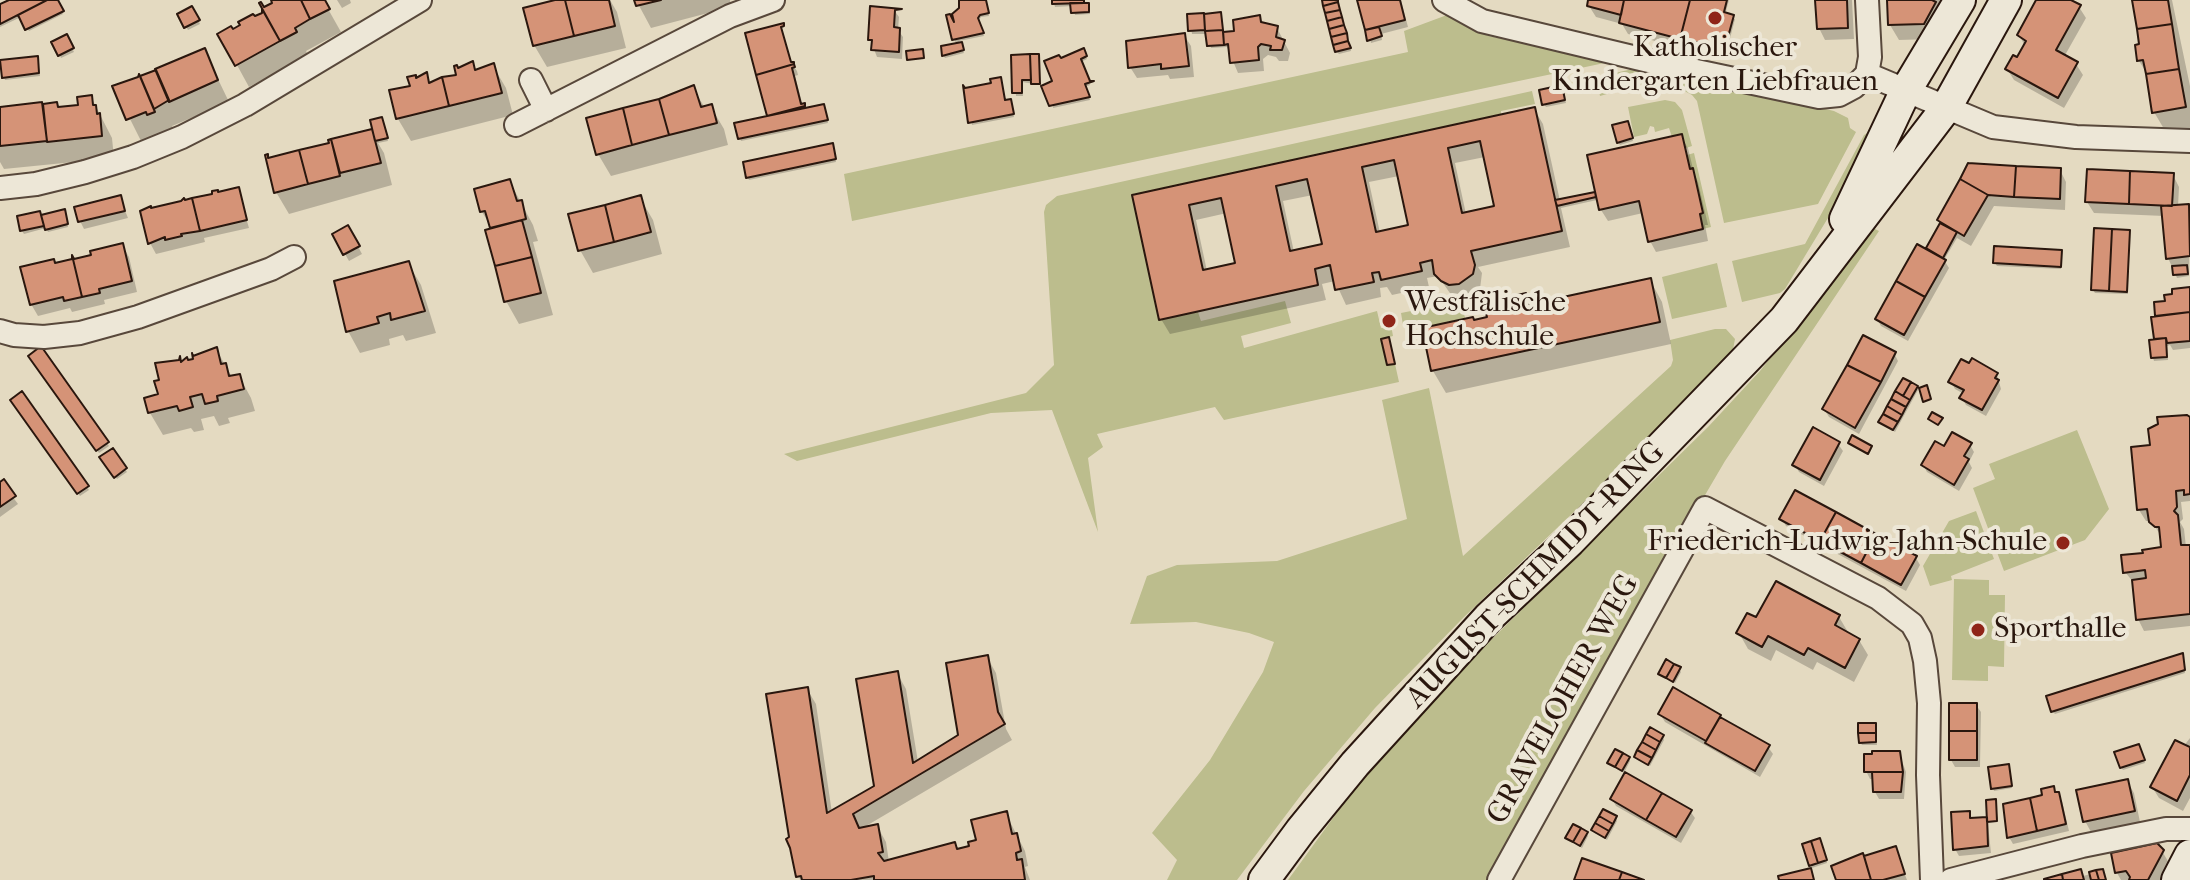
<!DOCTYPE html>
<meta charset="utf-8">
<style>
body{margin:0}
canvas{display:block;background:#e4dac1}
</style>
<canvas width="2190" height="880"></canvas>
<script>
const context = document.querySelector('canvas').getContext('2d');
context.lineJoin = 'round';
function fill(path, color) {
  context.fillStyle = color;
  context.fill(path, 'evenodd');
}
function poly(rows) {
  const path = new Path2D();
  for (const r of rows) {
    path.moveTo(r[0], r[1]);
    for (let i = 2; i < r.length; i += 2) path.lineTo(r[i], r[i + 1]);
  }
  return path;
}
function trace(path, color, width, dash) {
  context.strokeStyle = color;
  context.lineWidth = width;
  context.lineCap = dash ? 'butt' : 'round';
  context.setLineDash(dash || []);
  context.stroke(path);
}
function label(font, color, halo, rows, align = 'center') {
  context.font = font + ' "IM FELL French Canon",serif';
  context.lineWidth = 8;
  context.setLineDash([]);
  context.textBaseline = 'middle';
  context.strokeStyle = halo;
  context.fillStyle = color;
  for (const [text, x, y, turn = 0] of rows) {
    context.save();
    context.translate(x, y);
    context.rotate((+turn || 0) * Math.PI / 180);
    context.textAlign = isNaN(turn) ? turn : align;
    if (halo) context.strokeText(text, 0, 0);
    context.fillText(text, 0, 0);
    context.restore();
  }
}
fill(poly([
 [1447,15,1489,36,1614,61,852,221,844,174,1408,52,1404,31],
 [1637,68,1683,75,1666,83,1649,82,1600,96,1596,78,1562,85],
 [1689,77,1834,111,1848,118,1850,128,1856,132,1818,204,1724,223,1697,101,1692,95,1673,85],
 [1532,91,1535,104,1501,111,1501,114,1132,195,1159,320,1198,312,1201,321,1285,301,1291,323,1241,336,1244,348,1377,311,1381,328,1391,325,1393,336,1381,339,1387,365,1395,364,1399,382,1224,420,1215,407,1097,434,1103,447,1088,458,1098,532,1052,410,991,413,797,461,784,454,1026,393,1054,365,1044,212,1046,205,1057,196],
 [1665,100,1675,102,1682,110,1692,146,1686,148,1682,135,1672,137,1669,128,1655,132,1654,127,1650,126,1647,134,1634,137,1628,107],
 [1872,130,1837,203,1785,289,1780,293,1742,302,1732,261,1805,244,1864,135],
 [1694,153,1711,227,1703,229,1700,214,1703,213,1693,169,1690,169,1687,155],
 [1873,228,1879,231,1725,461,1620,640,1487,880,1288,880,1365,774,1442,688,1708,427,1760,371],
 [1717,263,1727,307,1672,319,1662,277],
 [1461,301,1465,318,1422,328,1420,322,1403,325,1401,313],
 [1715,329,1726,329,1735,339,1732,355,1691,400,1464,617,1375,708,1304,791,1237,880,1167,880,1177,860,1152,833,1210,760,1263,672,1274,642,1249,633,1196,622,1130,624,1147,576,1177,565,1277,561,1407,519,1382,400,1429,388,1463,556,1671,366,1673,360,1670,340],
 [2077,430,2109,509,2085,540,2004,571,1973,488,1995,479,1989,464],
 [1976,511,1994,559,1951,576,1952,580,1930,586,1923,566,1949,521],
 [1954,579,1989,580,1989,595,2005,595,2004,667,1988,666,1988,681,1952,680]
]), '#bcbd8d');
fill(poly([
 [13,0,56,0,63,14,29,31,21,17,0,27,0,7],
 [276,0,323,0,341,32,306,51,308,55,249,87,220,34,232,31,264,13,263,10,275,4],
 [337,0,350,0,351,3,342,8],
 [563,0,610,0,617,12,626,48,547,67,534,45],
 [636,0,730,0,731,7,651,28],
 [967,0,986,3,989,16,981,17,978,22,984,36,959,41,964,53,945,58,943,55,957,45,954,39,956,23],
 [1053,0,1085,0,1085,5,1090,8,1090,14,1075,15,1073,6,1055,7],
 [1324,0,1337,0,1351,51,1339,54,1337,52],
 [1359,0,1401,0,1408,27,1381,34,1382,40,1371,43],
 [1590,0,1729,0,1725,15,1735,19,1727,50,1688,43,1686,49,1628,34,1622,24,1596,17,1589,6],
 [1817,0,1852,0,1854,39,1825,40,1819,28],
 [1889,0,1955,0,1932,39,1899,40,1890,25],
 [2038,0,2067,0,2079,7,2086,18,2064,57,2076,64,2083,75,2064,108,2014,80,2007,69,2018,60,2025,46,2019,35],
 [2134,0,2172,0,2190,86,2190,130,2167,134,2154,112,2148,75,2139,61,2141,45],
 [192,8,200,24,188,30,180,15],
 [894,10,899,17,898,30,903,37,902,59,877,57,870,39],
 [1189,16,1223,34,1236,33,1259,17,1264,24,1277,28,1290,53,1288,61,1279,61,1276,57,1268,55,1263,59,1264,71,1238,73,1227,47,1211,48,1208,34,1192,34],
 [779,26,792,64,797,71,798,75,795,76,804,110,825,109,828,123,741,141,740,138,770,118,748,34],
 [1184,35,1191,46,1194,77,1170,79,1168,75,1137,78,1130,67],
 [66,37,74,52,61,58,54,43],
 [204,50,229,102,172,126,173,128,165,132,166,135,162,136,160,133,141,141,115,89],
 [1083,51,1087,59,1081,62,1090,85,1085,87,1090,100,1053,108,1054,82,1060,60],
 [1038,56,1040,85,1022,82,1023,96,1016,96,1013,57],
 [38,61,40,76,5,80,4,77],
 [472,64,476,72,493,66,506,88,513,115,411,141,398,119,391,92,412,88,426,77,430,84,459,77],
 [693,88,705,108,711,107,724,129,728,145,611,176,598,154],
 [966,90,1011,105,1014,117,972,125],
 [1563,90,1566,103,1546,107,1544,104],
 [91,97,112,138,114,158,4,169,0,162,0,109,43,104,56,104,59,109,80,107],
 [1534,109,1543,124,1560,201,1594,194,1597,200,1561,208,1570,247,1478,267,1482,273,1480,289,1468,299,1452,296,1438,276,1427,278,1429,287,1392,295,1387,287,1380,288,1381,297,1346,305,1335,281,1322,284,1326,300,1170,334,1161,319,1134,196],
 [1485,157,1497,207,1466,214,1455,163],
 [1399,176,1410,226,1380,233,1369,182],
 [1313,195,1324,245,1294,252,1283,201],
 [1227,213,1238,264,1207,271,1196,220],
 [383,122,388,141,378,143,384,153,392,185,289,214,276,192,268,160,371,131,375,139],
 [1628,126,1633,141,1620,145,1618,142],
 [1681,137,1688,148,1694,173,1698,182,1708,225,1705,225,1708,241,1656,252,1650,241,1643,213,1608,221,1601,210,1590,156],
 [833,148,836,162,749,180,748,178],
 [1970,165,2060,170,2066,182,2065,210,1994,206,1971,246,1957,238,1944,260,1949,268,1908,341,1881,326,1877,319,1932,254,1928,248,1942,225,1939,220],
 [2173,175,2179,187,2178,207,2188,206,2190,210,2189,276,2177,278,2168,258,2164,216,2094,213,2087,202],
 [510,182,533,225,538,241,533,242,553,315,519,324,506,301,493,230,482,212,476,190],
 [238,190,249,228,204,238,205,242,156,254,150,243,218,194],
 [120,198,128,218,84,229,80,221],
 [640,198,653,220,662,254,593,273,580,250],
 [64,212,68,227,48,232,46,228,24,234,22,231,19,218],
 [348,228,362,254,349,261,334,235],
 [2129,232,2128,294,2095,293,2093,290],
 [122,245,129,257,137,292,104,300,105,304,72,312,70,308,38,316,31,304,93,256],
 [2060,252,2061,269,1997,266,1995,263],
 [408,263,421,285,436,333,406,341,403,335,389,339,390,345,360,353,348,331],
 [1650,280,1662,302,1671,344,1446,393,1433,371,1489,319,1525,295,1533,309],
 [2190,289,2190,348,2173,350,2170,345,2167,346,2168,360,2154,361,2153,358,2156,341,2153,318,2158,318,2156,304,2167,303],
 [41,349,109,446,99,453,31,356],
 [216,349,232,377,239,376,251,398,255,411,228,418,230,423,219,426,214,416,201,419,204,430,194,432,191,428,163,435,150,413,147,399,160,396,196,360],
 [1894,353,1898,361,1859,434,1829,417,1824,409],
 [1997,375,2001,389,1986,416,1966,405,1962,398,1964,394,1955,389,1951,382],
 [1916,387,1918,390,1895,432,1882,424,1881,422],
 [21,394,89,490,80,496,12,400],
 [2190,420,2190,501,2181,502,2183,519,2180,522,2184,529,2186,547,2190,547,2190,626,2144,631,2138,619,2134,583,2125,572,2145,555,2163,549,2162,537,2151,521,2146,521,2139,510,2152,447],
 [1838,444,1843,451,1824,486,1799,472,1795,465],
 [1970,445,1974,452,1969,462,1972,468,1959,491,1927,472,1923,465,1944,449],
 [112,450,127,472,117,479,102,458],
 [0,480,18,504,0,517],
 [1782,519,1916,558,1920,565,1906,591,1786,526],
 [1839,617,1848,632,1859,640,1868,655,1854,682,1817,662,1813,670,1776,650,1771,661,1748,649,1739,633,1757,620],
 [2182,656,2185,673,2055,714,2053,712,2049,697],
 [987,657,996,673,1006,729,1012,740,861,829,877,826,886,842,889,862,954,844,958,851,978,842,1006,814,1025,851,1028,866,1025,867,1030,880,800,880,791,838,807,689,816,704,832,813,876,787,897,673,906,689,918,762,960,736],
 [1679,669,1681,672,1675,683,1660,674],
 [1976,705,1981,712,1980,767,1955,767,1951,760],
 [1660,714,1720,716,1722,720,1768,747,1773,754,1760,777,1665,722],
 [1875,725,1877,745,1862,745,1860,742],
 [1663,737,1664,740,1650,766,1638,760,1636,757],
 [2190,738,2190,798,2183,811,2159,798,2152,787],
 [2140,749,2145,763,2123,770,2121,767],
 [1899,753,1906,772,1904,799,1879,799,1875,792,1875,779,1870,779,1866,771],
 [1629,758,1630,761,1624,773,1610,763],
 [2008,766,2012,788,1994,791,1993,788],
 [2127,781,2134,793,2140,822,2091,832,2085,821],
 [2053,788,2062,801,2069,831,2013,844,2009,837],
 [1612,799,1690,811,1695,818,1681,843,1616,806],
 [1995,801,1998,819,1987,820,1987,824,1998,823,1988,824,1991,853,1959,856,1955,849,1969,813,1973,820,1989,819],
 [1616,818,1617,821,1607,840,1595,833,1594,830],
 [1586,833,1588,836,1582,848,1567,838],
 [1821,843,1827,863,1812,868,1811,865],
 [1895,849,1907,880,1838,880,1864,858],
 [2162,851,2169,863,2160,880,2121,880,2117,873],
 [2102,871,2105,880,2048,880,2083,876]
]), '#0003');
const building = poly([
 [9,0,47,0,0,24,0,4,9,0],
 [47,0,58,0,64,11,25,30,18,15,47,0],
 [271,0,301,0,310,19,295,28,297,32,280,41,259,3,261,2,264,7,272,3,271,0],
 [301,0,325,0,330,9,310,19,301,0],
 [555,0,565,0,574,36,533,46,523,8,555,0],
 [565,0,609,0,615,26,574,36,565,0],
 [634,0,661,0,636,6,634,0],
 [959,0,986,0,989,13,980,15,978,18,984,33,952,40,946,15,950,14,954,22,952,14,959,8,959,0],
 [1052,0,1084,0,1084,3,1052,4,1052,0],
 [1322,0,1338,0,1338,2,1323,6,1322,0],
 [1357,0,1400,0,1405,20,1365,30,1357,0],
 [1588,0,1624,0,1621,15,1587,6,1588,0],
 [1624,0,1690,0,1680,39,1619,23,1624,0],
 [1690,0,1727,0,1724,12,1734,15,1725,48,1686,40,1687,36,1681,35,1690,0],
 [1815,0,1847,0,1848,28,1817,29,1815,0],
 [1887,0,1932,0,1936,2,1924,24,1888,25,1887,0],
 [2036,0,2071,0,2081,5,2056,50,2078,62,2058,98,2005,69,2013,55,2017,57,2026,41,2017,35,2036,0],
 [2132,0,2168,0,2172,24,2137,29,2132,0],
 [1338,2,1340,10,1325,13,1323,6,1338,2],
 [1070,3,1089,3,1089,12,1071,13,1070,3],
 [192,6,200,20,184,28,177,14,192,6],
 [870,6,902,9,895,10,894,27,900,28,899,52,871,50,872,40,868,40,870,6],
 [262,9,280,41,235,66,217,34,231,26,233,29,240,25,238,22,253,14,255,16,262,13,262,9],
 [1340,10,1342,17,1327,21,1325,13,1340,10],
 [1221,12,1223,30,1205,31,1204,14,1221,12],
 [1204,13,1205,30,1188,31,1187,14,1204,13],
 [1260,15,1261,22,1278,26,1276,37,1285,40,1282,50,1270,50,1271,46,1261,44,1258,47,1259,60,1230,63,1228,44,1224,45,1223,32,1234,31,1233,20,1260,15],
 [1342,17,1344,25,1329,29,1327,21,1342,17],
 [784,23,784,26,781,27,791,62,794,62,794,64,756,75,745,33,784,23],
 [2172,24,2179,69,2146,74,2143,60,2137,61,2135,45,2139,44,2137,29,2172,24],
 [1344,25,1347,33,1331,37,1329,29,1344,25],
 [1379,27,1382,36,1367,41,1365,30,1379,27],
 [1223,30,1224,45,1207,46,1205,31,1223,30],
 [1185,33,1189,66,1161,69,1161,64,1128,68,1126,41,1185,33],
 [1347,33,1348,41,1333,45,1331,37,1347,33],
 [67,34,74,48,58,56,51,42,67,34],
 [1348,41,1351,48,1335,52,1333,45,1348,41],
 [962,42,964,50,942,56,941,46,962,42],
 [205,48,218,80,169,102,155,69,205,48],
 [1084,48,1087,56,1081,59,1090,81,1094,81,1085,84,1090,97,1049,106,1041,86,1052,81,1044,61,1059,55,1061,58,1084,48],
 [923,49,924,58,907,60,906,51,923,49],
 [1030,54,1039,54,1040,84,1031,84,1030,54],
 [1030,54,1031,80,1022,80,1022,93,1012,93,1011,55,1030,54],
 [38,56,39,73,2,78,0,60,38,56],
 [473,61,475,70,494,63,502,93,449,106,442,77,456,75,454,66,457,65,458,68,473,61],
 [794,64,795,67,792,68,801,104,805,103,805,106,767,116,756,75,794,64],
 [2179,69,2186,107,2152,113,2146,74,2179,69],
 [156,70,169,100,154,109,140,76,156,70],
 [427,72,429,83,442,77,449,106,396,119,389,90,410,86,407,77,416,75,416,78,427,72],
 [139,74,155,112,147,115,146,112,126,120,112,86,138,77,139,74],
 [1001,77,1005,100,1011,99,1014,114,968,123,963,85,965,88,991,83,990,79,1001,77],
 [694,85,701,107,712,104,717,123,669,135,659,99,694,85],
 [1562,85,1565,100,1542,105,1539,90,1562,85],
 [92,95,93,105,96,105,97,114,100,113,102,136,47,142,43,104,57,102,58,107,78,105,77,97,92,95],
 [659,99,669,135,632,145,623,108,659,99],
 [42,102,47,141,0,146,0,107,42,102],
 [824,104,828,120,738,139,734,123,824,104],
 [1535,107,1562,231,1471,251,1475,265,1473,274,1459,284,1449,285,1441,281,1434,274,1432,260,1420,263,1422,271,1381,280,1379,272,1372,273,1374,282,1335,290,1330,265,1315,269,1318,285,1159,320,1132,195,1535,107],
 [1480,141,1494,206,1462,213,1448,148,1480,141],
 [1394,160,1408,225,1376,232,1362,167,1394,160],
 [1307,179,1322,244,1290,251,1276,186,1307,179],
 [1221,198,1235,263,1203,270,1189,205,1221,198],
 [623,108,632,145,596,155,586,118,623,108],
 [382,117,388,138,375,141,370,120,382,117],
 [1628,121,1633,138,1617,143,1612,125,1628,121],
 [372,129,381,163,340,173,331,139,372,129],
 [1682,134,1690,169,1693,168,1703,213,1700,214,1703,229,1648,242,1639,201,1599,210,1587,155,1682,134],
 [331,139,340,176,308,184,299,150,329,143,328,140,331,139],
 [833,143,836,159,746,178,743,162,833,143],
 [299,150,308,184,274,193,265,155,268,154,268,158,299,150],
 [1968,163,2016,166,2014,197,1988,195,1960,179,1968,163],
 [2016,166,2061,168,2060,199,2014,197,2016,166],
 [2087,169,2130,171,2129,204,2085,202,2087,169],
 [2130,171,2174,173,2172,206,2129,204,2130,171],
 [510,179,517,201,522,200,526,219,490,228,485,211,480,212,474,189,510,179],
 [1960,179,1988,195,1964,236,1937,220,1960,179],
 [239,187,247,220,200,231,192,198,212,194,212,191,218,190,218,192,239,187],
 [1595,192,1596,197,1557,206,1555,200,1595,192],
 [121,195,125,211,78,222,74,207,121,195],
 [641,195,651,232,614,242,605,205,641,195],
 [184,198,185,200,192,198,200,231,181,234,182,236,165,240,165,237,148,244,140,211,151,206,151,208,181,201,184,198],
 [2189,204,2190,256,2166,259,2161,206,2189,204],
 [605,205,614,242,578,251,568,214,605,205],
 [65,209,68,224,45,230,41,215,65,209],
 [40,211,44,226,20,231,17,216,40,211],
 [522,220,532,257,495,266,485,230,522,220],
 [1940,223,1957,232,1943,258,1926,248,1940,223],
 [348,225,360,246,343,255,332,234,348,225],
 [2094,228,2112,229,2109,291,2091,290,2094,228],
 [2112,229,2130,230,2127,292,2109,291,2112,229],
 [123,243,132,281,99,289,100,293,82,297,72,255,74,259,91,255,90,251,123,243],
 [1917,244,1946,260,1925,297,1896,281,1917,244],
 [1994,246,2062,250,2061,267,1993,263,1994,246],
 [72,255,82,297,64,301,63,297,30,305,20,267,54,259,55,263,72,259,72,255],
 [532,257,541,293,504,302,495,266,532,257],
 [409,261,425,311,391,320,390,313,377,317,379,323,346,332,334,281,409,261],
 [2187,265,2188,274,2173,275,2172,266,2187,265],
 [1651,278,1660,322,1431,371,1422,328,1473,317,1474,320,1487,317,1483,303,1526,293,1529,308,1564,301,1563,297,1651,278],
 [1896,281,1925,297,1904,335,1875,319,1896,281],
 [2190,287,2190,312,2155,316,2154,302,2165,301,2164,295,2172,294,2172,289,2190,287],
 [2190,312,2190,341,2167,343,2166,338,2154,339,2151,317,2190,312],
 [1863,335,1896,352,1881,382,1847,365,1863,335],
 [1389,337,1395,364,1387,365,1381,339,1389,337],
 [2166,338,2167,357,2151,358,2149,340,2166,338],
 [41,346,109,442,96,451,28,356,41,346],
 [217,347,221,364,226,363,229,376,240,374,244,389,217,396,218,401,205,404,202,394,190,397,193,407,179,411,177,406,148,413,144,398,158,394,154,381,159,380,155,363,179,360,180,356,181,362,187,357,188,360,193,359,192,353,193,356,217,347],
 [1972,358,1998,373,1995,378,1999,380,1982,410,1959,398,1964,390,1948,382,1961,359,1969,363,1972,358],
 [1847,365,1881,382,1855,428,1822,409,1847,365],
 [1903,378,1911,382,1903,396,1895,391,1903,378],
 [1911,382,1918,386,1910,400,1903,396,1911,382],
 [1927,385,1931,399,1923,402,1919,388,1927,385],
 [22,391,89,486,77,494,10,400,22,391],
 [1895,391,1910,400,1906,407,1891,399,1895,391],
 [1891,399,1906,407,1902,415,1887,406,1891,399],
 [1887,406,1902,415,1898,422,1883,414,1887,406],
 [1932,412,1943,418,1938,425,1928,419,1932,412],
 [1883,414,1898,422,1893,430,1878,422,1883,414],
 [2187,415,2190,417,2190,494,2184,495,2184,490,2176,491,2177,507,2174,511,2178,515,2181,545,2190,545,2190,614,2136,620,2132,580,2146,578,2145,570,2123,573,2121,555,2143,553,2142,550,2161,547,2159,527,2155,527,2149,522,2147,509,2137,510,2131,447,2150,445,2148,429,2158,424,2157,417,2187,415],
 [1813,427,1840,442,1820,480,1792,465,1813,427],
 [1952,432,1972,443,1964,456,1969,459,1954,485,1921,465,1935,441,1944,446,1952,432],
 [1852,435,1872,446,1868,454,1848,443,1852,435],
 [113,448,127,468,114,478,99,457,113,448],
 [4,479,16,496,0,507,0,482,4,479],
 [1795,490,1836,512,1820,541,1779,519,1795,490],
 [1836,512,1876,534,1861,563,1820,541,1836,512],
 [1876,534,1917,556,1901,585,1861,563,1876,534],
 [1776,581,1840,615,1835,625,1860,639,1845,668,1808,648,1804,655,1768,636,1762,647,1736,633,1747,613,1756,617,1776,581],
 [2183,653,2185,670,2051,712,2046,696,2183,653],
 [988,655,998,712,1005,724,853,814,859,828,878,824,883,852,878,853,884,861,955,842,957,849,969,846,968,842,976,840,971,820,1007,811,1012,834,1017,833,1021,851,1016,853,1017,860,1022,859,1025,880,874,880,874,876,851,880,802,880,801,876,796,877,790,848,786,839,789,837,766,694,808,687,827,813,874,786,856,679,898,671,913,763,958,735,946,663,988,655],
 [1666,659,1674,664,1666,678,1658,674,1666,659],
 [1674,664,1681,667,1673,682,1666,678,1674,664],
 [1673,687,1721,715,1706,741,1658,714,1673,687],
 [1949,703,1977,703,1977,731,1949,731,1949,703],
 [1720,717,1770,745,1755,771,1705,743,1720,717],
 [1858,723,1876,723,1876,733,1858,733,1858,723],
 [1650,727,1664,735,1660,742,1646,734,1650,727],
 [1949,731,1977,731,1977,760,1949,760,1949,731],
 [1858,733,1876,733,1876,742,1859,743,1858,733],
 [1646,734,1660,742,1656,750,1642,742,1646,734],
 [2175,740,2190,747,2190,775,2177,801,2150,787,2175,740],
 [1642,742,1656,750,1652,758,1637,750,1642,742],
 [2139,744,2145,760,2120,768,2114,752,2139,744],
 [1615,749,1623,753,1615,767,1607,763,1615,749],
 [1637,750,1652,758,1648,765,1634,757,1637,750],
 [1872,751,1900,751,1903,772,1864,772,1864,754,1872,754,1872,751],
 [1623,753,1630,757,1622,771,1615,767,1623,753],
 [2009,764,2012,786,1991,789,1988,767,2009,764],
 [1625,772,1662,793,1646,820,1610,799,1625,772],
 [1872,772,1903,772,1901,792,1873,792,1872,772],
 [2128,779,2135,811,2083,822,2076,790,2128,779],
 [2054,786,2055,792,2059,792,2066,824,2037,831,2030,798,2042,795,2041,789,2054,786],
 [1662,793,1692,810,1676,837,1646,820,1662,793],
 [2030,798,2037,831,2007,838,2003,804,2030,798],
 [1996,799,1997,821,1987,822,1986,800,1996,799],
 [1603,809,1617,816,1613,824,1599,816,1603,809],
 [1970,811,1970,818,1987,817,1988,846,1953,850,1951,812,1970,811],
 [1599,816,1613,824,1609,831,1595,823,1599,816],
 [1595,823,1609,831,1605,838,1591,830,1595,823],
 [1573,824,1581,828,1573,842,1565,838,1573,824],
 [1581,828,1588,832,1580,846,1573,842,1581,828],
 [1820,838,1827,860,1818,863,1811,841,1820,838],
 [1811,841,1818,863,1809,866,1802,844,1811,841],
 [2157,843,2164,850,2148,880,2129,880,2130,877,2126,871,2115,873,2111,853,2157,843],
 [1896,846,1905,874,1883,880,1871,880,1864,856,1896,846],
 [1863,853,1871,880,1836,880,1831,866,1863,853],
 [1582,858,1622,872,1619,880,1574,880,1582,858],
 [1811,868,1814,880,1779,880,1778,876,1811,868],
 [2081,869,2084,880,2063,880,2062,874,2081,869],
 [2103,869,2106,880,2099,880,2096,870,2103,869],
 [2096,870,2099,880,2091,880,2089,872,2096,870],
 [1622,872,1644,880,1619,880,1622,872],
 [2062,874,2063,880,2044,880,2044,879,2062,874]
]);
fill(building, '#d59377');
trace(building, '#2a170e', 2);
const street = poly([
 [1444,0,1482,21,1649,61,1819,97,1839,95,1854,87,1867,74],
 [1867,74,1993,127,2076,137,2190,141],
 [1867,74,1870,57,1867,0],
 [531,80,546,110],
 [516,125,730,16,773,0],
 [0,188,36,184,85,172,133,157,182,137,245,105,420,0],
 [0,331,14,335,44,337,80,333,138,317,271,269,294,257],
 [1499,880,1705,508,1878,598,1912,624,1920,638,1925,661,1929,703,1928,775,1932,880],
 [1951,880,2082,846,2166,829,2190,829]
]);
const secondary = poly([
 [1845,219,1905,92,1960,0],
 [1264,880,1301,830,1355,764,1488,618,1570,541,1784,320,1946,108,2006,0],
 [2177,880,2190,855]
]);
trace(street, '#58483b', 26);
trace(secondary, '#2a170e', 34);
trace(street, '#ede7d7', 22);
trace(secondary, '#ede7d7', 30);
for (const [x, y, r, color] of [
 [1715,18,8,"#8f2418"],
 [1389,321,8,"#8f2418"],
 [2063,543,8,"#8f2418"],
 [1978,630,8,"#8f2418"]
]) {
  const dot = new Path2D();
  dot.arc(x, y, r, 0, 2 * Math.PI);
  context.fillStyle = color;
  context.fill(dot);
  trace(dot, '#ede7d7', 3);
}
label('30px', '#2a170e', '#ede7d7', [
 ["Katholischer",1715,49,"center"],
 ["Kindergarten Liebfrauen",1715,83,"center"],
 ["Westfälische",1405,304],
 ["Hochschule",1405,338],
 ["Friederich-Ludwig-Jahn-Schule",2047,543,"right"],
 ["Sporthalle",1994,630]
], 'left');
label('30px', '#2a170e', '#ede7d7', [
 ["AUGUST-SCHMIDT-RING",1536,576,-46],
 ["GRAVELOHER WEG",1564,700,-61]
]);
</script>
